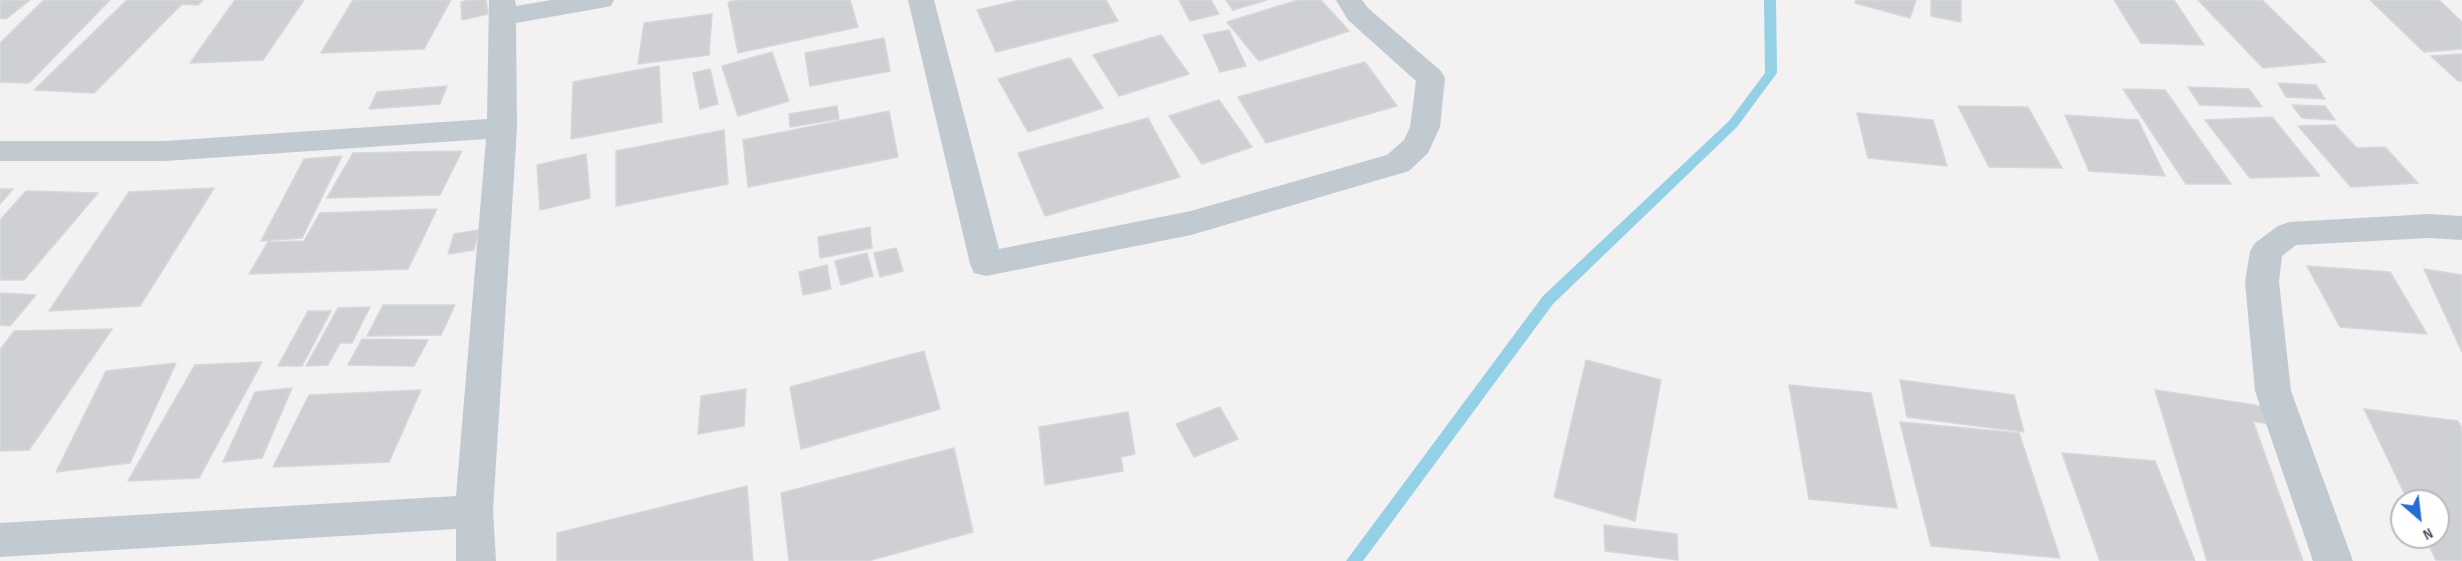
<!DOCTYPE html>
<style>
body{margin:0}
#map{position:relative;width:2462px;height:561px;overflow:hidden;background:#f3f1f1;font-family:"Sofia Sans Condensed",sans-serif}
canvas{display:block}
.north{position:absolute;left:2390px;top:489px;width:60px;height:60px;box-sizing:border-box;background:#fff;border:2px solid #b7babe;border-radius:50%;rotate:152deg;font-size:16px;font-weight:700;line-height:24px;text-align:center;color:#4a535d}
.north::after{content:'';display:block;margin:auto;width:21px;height:27px;background:#276cd6;clip-path:polygon(50% 0,100% 100%,50% 72%,0 100%)}
</style>
<div id="map">
<canvas width="2462" height="561"></canvas>
<div class="north">N</div>
</div>
<script>
const context = document.querySelector('canvas').getContext('2d');
context.lineJoin = 'round';
function poly(rows) {
  const path = new Path2D();
  for (const r of rows) {
    path.moveTo(r[0], r[1]);
    for (let i = 2; i < r.length; i += 2) path.lineTo(r[i], r[i + 1]);
  }
  return path;
}
function fill(path, color) {
  context.fillStyle = color;
  context.fill(path, 'evenodd');
}
function trace(path, color, width, dash) {
  context.strokeStyle = color;
  context.lineWidth = width;
  context.lineCap = dash ? 'butt' : 'round';
  context.setLineDash(dash || []);
  context.stroke(path);
}
fill(poly([
 [1764,0,1776,0,1777,73,1737,127,1553,304,1363,561,1346,561,1543,296,1729,121,1765,73,1764,0]
]), '#94d1e6');
const building = poly([
 [0,0,30,0,6,19,0,18,0,0],
 [44,0,110,0,29,83,0,82,0,43,44,0],
 [127,0,203,0,198,5,182,4,94,93,34,90,127,0],
 [235,0,304,0,263,60,190,63,235,0],
 [353,0,451,0,424,49,321,53,353,0],
 [469,0,486,0,488,14,462,20,461,2,469,0],
 [740,0,850,0,858,27,738,53,728,2,740,0],
 [1020,0,1106,0,1118,21,996,52,977,10,1020,0],
 [1179,0,1211,0,1219,14,1190,21,1179,0],
 [1226,0,1267,0,1233,10,1226,0],
 [1298,0,1321,0,1349,31,1259,61,1227,22,1298,0],
 [1856,0,1916,0,1910,18,1855,3,1856,0],
 [1931,0,1961,0,1961,22,1931,16,1931,0],
 [2114,0,2174,0,2204,45,2141,43,2114,0],
 [2198,0,2262,0,2326,62,2263,68,2198,0],
 [2370,0,2439,0,2462,22,2462,49,2424,52,2370,0],
 [712,14,709,55,638,64,644,23,712,14],
 [1229,30,1246,66,1220,72,1203,35,1229,30],
 [1161,35,1189,74,1119,96,1093,55,1161,35],
 [884,38,890,71,810,86,805,53,884,38],
 [772,52,789,101,738,116,722,66,772,52],
 [2462,54,2462,81,2458,81,2431,56,2462,54],
 [1070,58,1103,108,1028,132,998,79,1070,58],
 [1365,62,1397,106,1266,143,1238,97,1365,62],
 [659,66,662,122,571,139,573,82,659,66],
 [710,69,718,104,700,109,693,73,710,69],
 [2278,83,2316,85,2325,99,2286,97,2278,83],
 [447,86,440,104,369,109,377,92,447,86],
 [2188,87,2249,89,2262,107,2200,105,2188,87],
 [2123,89,2165,90,2231,184,2186,184,2123,89],
 [1219,100,1252,147,1202,164,1169,116,1219,100],
 [2292,105,2325,106,2335,120,2302,118,2292,105],
 [837,106,839,119,790,127,789,114,837,106],
 [1958,106,2028,107,2062,168,1989,167,1958,106],
 [889,111,898,157,748,187,743,140,889,111],
 [1857,113,1933,120,1947,166,1868,158,1857,113],
 [2065,115,2138,120,2165,176,2089,171,2065,115],
 [2272,117,2320,176,2250,178,2205,120,2272,117],
 [1148,118,1180,177,1045,216,1018,153,1148,118],
 [2335,125,2357,148,2385,147,2418,183,2351,187,2298,126,2335,125],
 [724,130,728,184,616,206,616,151,724,130],
 [462,151,440,195,327,198,353,153,462,151],
 [586,154,590,198,540,210,537,165,586,154],
 [342,156,302,238,261,241,304,159,342,156],
 [214,188,140,306,49,311,129,192,214,188],
 [0,189,13,189,0,204,0,189],
 [26,191,98,193,24,280,0,280,0,220,26,191],
 [437,209,408,269,249,274,268,242,304,241,320,213,437,209],
 [870,227,872,248,820,258,818,237,870,227],
 [479,230,474,250,448,254,454,234,479,230],
 [896,248,903,271,880,277,874,253,896,248],
 [867,253,873,276,841,285,835,261,867,253],
 [827,265,831,289,803,295,799,272,827,265],
 [2307,266,2390,272,2427,334,2340,327,2307,266],
 [2424,269,2462,275,2462,352,2424,269],
 [0,293,36,295,10,326,0,325,0,293],
 [383,305,455,305,441,335,367,336,383,305],
 [370,307,352,343,340,343,328,365,306,366,338,308,370,307],
 [308,311,331,311,302,366,278,366,308,311],
 [112,329,29,450,0,451,0,350,14,331,112,329],
 [362,339,428,340,414,366,348,365,362,339],
 [924,351,940,409,801,449,790,387,924,351],
 [1586,360,1661,380,1635,521,1554,497,1586,360],
 [262,362,199,478,128,481,195,365,262,362],
 [176,363,130,463,56,472,106,371,176,363],
 [1900,380,2014,395,2024,432,1907,417,1900,380],
 [1789,385,1871,393,1897,508,1809,499,1789,385],
 [292,388,262,458,223,462,255,392,292,388],
 [746,389,744,426,698,434,701,396,746,389],
 [421,390,389,462,273,467,309,395,421,390],
 [2155,390,2268,407,2274,425,2253,421,2303,561,2207,561,2155,390],
 [1220,407,1238,439,1194,457,1176,424,1220,407],
 [2364,409,2458,421,2462,428,2462,561,2436,560,2425,537,2438,537,2438,501,2408,501,2364,409],
 [1128,412,1135,454,1121,457,1123,471,1045,485,1039,427,1128,412],
 [1900,422,2019,433,2060,558,1931,546,1900,422],
 [954,448,973,532,868,561,789,561,781,493,954,448],
 [2062,453,2155,461,2195,561,2100,561,2062,453],
 [747,486,753,561,557,561,557,533,747,486],
 [1604,525,1677,534,1678,560,1605,551,1604,525]
]);
fill(building, '#ced0d4');
trace(building, '#d5d7db', 1.5);
fill(poly([
 [489,0,515,0,516,6,551,0,614,0,611,6,601,8,516,23,517,128,493,511,496,561,456,561,456,529,0,557,0,523,456,496,486,139,165,161,0,161,0,141,165,141,487,119,489,0],
 [908,0,934,0,999,249,1191,211,1387,155,1404,140,1410,127,1416,81,1348,20,1336,0,1362,0,1368,8,1441,71,1445,78,1440,127,1428,153,1409,171,1191,235,986,276,974,273,970,264,908,0],
 [2430,214,2462,216,2462,240,2430,238,2296,245,2282,256,2279,282,2291,391,2353,561,2313,561,2255,391,2245,282,2250,251,2255,243,2278,226,2289,222,2430,214]
]), '#c2cad1');
</script>
